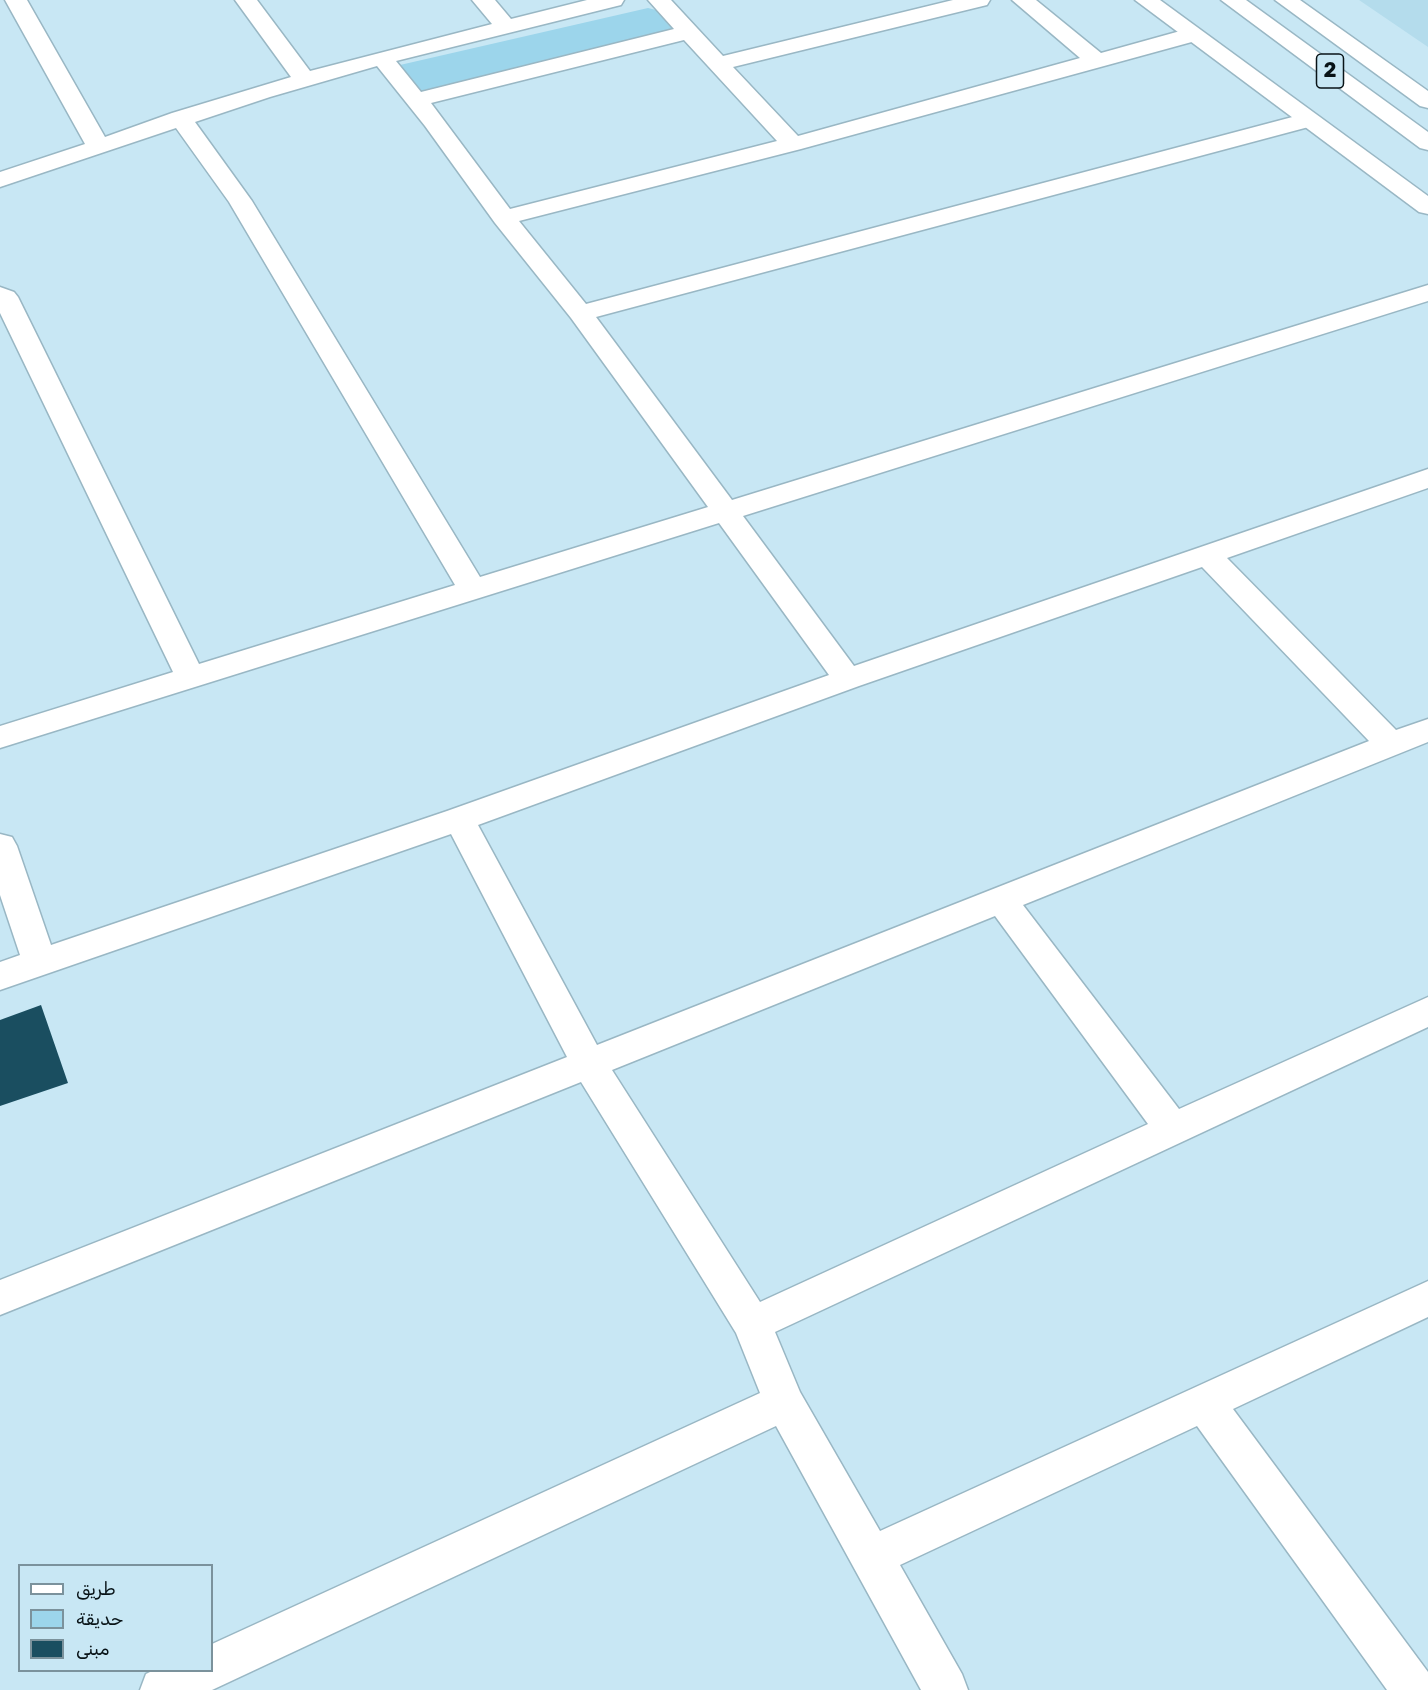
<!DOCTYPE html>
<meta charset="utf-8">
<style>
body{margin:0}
#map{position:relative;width:1428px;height:1690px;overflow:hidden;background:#c8e7f4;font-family:Rubik,Vazirmatn,sans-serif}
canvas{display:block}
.legend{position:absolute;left:18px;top:1564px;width:195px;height:108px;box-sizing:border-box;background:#c8e7f4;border:2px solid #7b929c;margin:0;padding:8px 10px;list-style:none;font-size:18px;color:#081317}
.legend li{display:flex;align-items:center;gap:12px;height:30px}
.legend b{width:30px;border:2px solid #7b929c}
</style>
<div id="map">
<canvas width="1428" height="1690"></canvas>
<ul class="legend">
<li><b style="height:8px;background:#fff"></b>طريق</li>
<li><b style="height:16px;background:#9cd5eb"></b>حديقة</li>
<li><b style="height:16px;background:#1a4e60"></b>مبنى</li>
</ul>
</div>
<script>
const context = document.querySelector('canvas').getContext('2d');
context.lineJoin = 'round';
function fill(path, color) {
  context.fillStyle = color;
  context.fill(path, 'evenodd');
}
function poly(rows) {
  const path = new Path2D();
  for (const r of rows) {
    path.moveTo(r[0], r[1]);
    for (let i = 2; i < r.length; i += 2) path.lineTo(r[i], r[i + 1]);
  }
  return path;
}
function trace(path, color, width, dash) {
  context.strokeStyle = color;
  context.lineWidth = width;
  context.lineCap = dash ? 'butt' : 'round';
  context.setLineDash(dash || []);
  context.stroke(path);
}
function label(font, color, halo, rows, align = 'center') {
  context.font = font + ' Rubik,sans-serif';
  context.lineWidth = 6;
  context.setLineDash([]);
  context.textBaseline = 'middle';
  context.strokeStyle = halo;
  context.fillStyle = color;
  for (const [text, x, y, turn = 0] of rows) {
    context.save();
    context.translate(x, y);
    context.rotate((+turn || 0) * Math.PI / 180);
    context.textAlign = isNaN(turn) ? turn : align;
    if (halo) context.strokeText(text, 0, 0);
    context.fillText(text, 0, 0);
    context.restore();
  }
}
fill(poly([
 [1359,0,1428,0,1428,47]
]), '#b4dcec');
fill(poly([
 [648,8,656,10,672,28,670,32,420,91,400,65]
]), '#9cd5eb');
fill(poly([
 [41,1005,68,1083,0,1106,0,1020]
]), '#1a4e60');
const street = poly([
 [5,0,27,0,105,137,172,113,291,77,235,0,257,0,310,71,492,24,472,0,495,0,511,19,587,0,624,0,621,5,396,61,421,92,674,29,648,0,671,0,723,56,953,0,990,0,987,5,733,67,798,136,1080,58,1012,0,1036,0,1101,53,1191,28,1199,30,1202,35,1199,40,801,149,519,221,586,304,1300,115,1308,113,1316,115,1319,120,1316,125,596,317,732,500,1428,285,1428,301,743,516,854,666,1428,469,1428,488,1227,558,1396,730,1428,719,1428,742,1023,905,1179,1109,1428,997,1428,1027,775,1332,800,1392,880,1531,1428,1281,1428,1317,1233,1409,1428,1672,1428,1690,1387,1690,1197,1426,900,1565,962,1674,968,1690,921,1690,776,1426,212,1690,140,1690,146,1674,154,1670,212,1670,212,1644,760,1393,736,1333,581,1082,0,1315,0,1280,567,1057,451,834,0,990,0,962,20,955,0,895,0,834,12,837,17,846,51,945,447,811,829,675,719,523,0,748,0,726,173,672,0,313,0,287,14,292,18,297,199,664,455,585,229,202,176,128,0,187,0,172,85,144,5,0],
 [684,40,777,141,510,209,431,103,684,40],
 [377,66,425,126,495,223,571,318,708,507,480,577,252,201,195,122,270,97,377,66],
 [1202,567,1369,741,597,1045,478,825,859,686,1202,567],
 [995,916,1148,1124,760,1302,612,1070,995,916]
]);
const secondary = poly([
 [1135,0,1160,0,1428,196,1428,214,1419,212,1135,0]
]);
const highway = poly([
 [1221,0,1246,0,1428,132,1428,150,1420,148,1221,0],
 [1275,0,1300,0,1428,91,1428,108,1420,106,1275,0]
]);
trace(street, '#99b7c4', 3);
trace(secondary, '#99b7c4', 3);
trace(highway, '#99b7c4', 3);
fill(street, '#fff');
fill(secondary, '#fff');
fill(highway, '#fff');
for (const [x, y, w] of [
 [1330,71,27]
]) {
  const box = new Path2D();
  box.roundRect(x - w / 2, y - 17, w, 34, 4.5);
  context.fillStyle = '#c8e7f4';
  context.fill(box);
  trace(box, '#081317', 1.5);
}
label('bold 20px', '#081317', null, [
 ["2",1330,71]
]);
</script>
